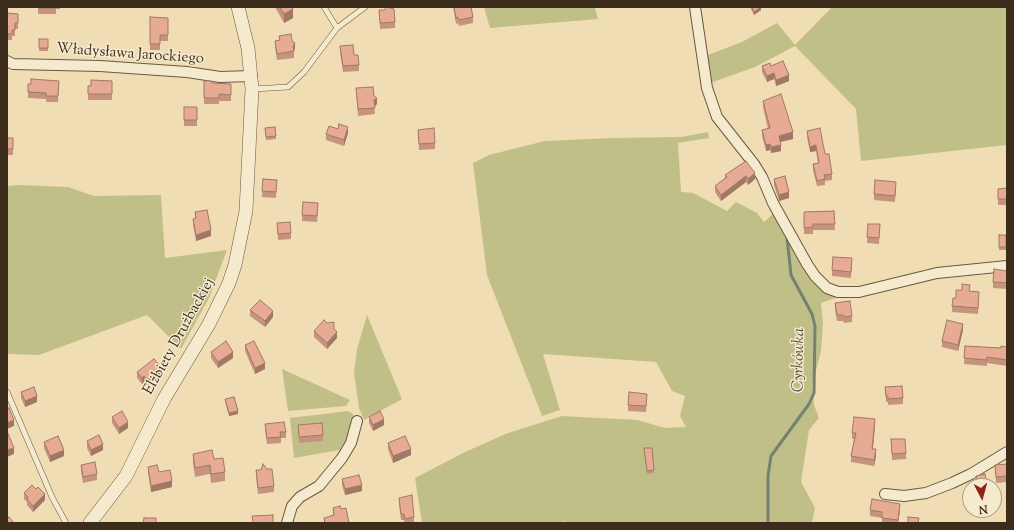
<!DOCTYPE html>
<meta charset="utf-8">
<style>
body{margin:0}
#map{position:relative;width:1014px;height:530px;overflow:hidden;background:#f0ddb4;font-family:"Sorts Mill Goudy",serif}
canvas{display:block}
.frame{position:absolute;inset:0;border:8px solid #3c2c1c;pointer-events:none}
.north{position:absolute;left:962px;top:478px;width:40px;height:40px;box-sizing:border-box;background:#f5e9ce;border:1px solid #ab9d87;border-radius:50%;rotate:174deg;font-size:11px;font-weight:700;line-height:16px;text-align:center;color:#3c2c1c}
.north::after{content:'';display:block;margin:auto;width:14px;height:18px;background:#8f2418;clip-path:polygon(50% 0,100% 100%,50% 72%,0 100%)}
</style>
<div id="map">
<canvas width="1014" height="530"></canvas>
<div class="frame"></div>
<div class="north">N</div>
</div>
<script>
const context = document.querySelector('canvas').getContext('2d');
context.lineJoin = 'round';
function fill(path, color) {
  context.fillStyle = color;
  context.fill(path, 'evenodd');
}
function poly(rows) {
  const path = new Path2D();
  for (const r of rows) {
    path.moveTo(r[0], r[1]);
    for (let i = 2; i < r.length; i += 2) path.lineTo(r[i], r[i + 1]);
  }
  return path;
}
function trace(path, color, width, dash) {
  context.strokeStyle = color;
  context.lineWidth = width;
  context.lineCap = dash ? 'butt' : 'round';
  context.setLineDash(dash || []);
  context.stroke(path);
}
function label(font, color, halo, rows, align = 'center') {
  context.font = font + ' "Sorts Mill Goudy",serif';
  context.lineWidth = 3;
  context.setLineDash([]);
  context.textBaseline = 'middle';
  context.strokeStyle = halo;
  context.fillStyle = color;
  for (const [text, x, y, turn = 0] of rows) {
    context.save();
    context.translate(x, y);
    context.rotate((+turn || 0) * Math.PI / 180);
    context.textAlign = isNaN(turn) ? turn : align;
    if (halo) context.strokeText(text, 0, 0);
    context.fillText(text, 0, 0);
    context.restore();
  }
}
fill(poly([
 [484,7,598,7,595,8,598,19,490,28],
 [832,7,1007,7,1007,145,861,161,856,109,795,46,755,67,710,83,705,56,742,42,777,23,795,45],
 [708,132,709,138,678,143,681,192,693,193,727,211,736,202,757,213,764,222,774,213,791,240,813,282,823,291,838,297,821,303,823,323,821,351,812,386,814,405,819,418,809,430,801,482,815,508,812,523,566,523,564,521,559,523,422,523,415,478,465,452,508,433,562,416,637,420,665,428,686,427,680,416,685,396,672,391,656,362,543,354,560,410,542,416,487,275,473,163,489,155,545,141,614,138,681,137],
 [20,185,68,187,94,196,161,195,165,258,227,250,209,298,181,349,147,315,39,355,7,354,7,186],
 [367,315,402,399,364,420,359,408,354,373,357,349],
 [282,369,350,400,346,406,288,411],
 [348,411,353,414,354,422,345,449,294,458,290,418]
]), '#c1bf88');
trace(poly([
 [768,523,768,476,771,456,809,404,814,393,815,326,812,314,791,275,787,237]
]), '#758271', 3);
const service = poly([
 [324,7,337,28],
 [253,89,288,87,304,72,337,28,365,7],
 [7,392,52,497,66,523]
]);
const minor = poly([
 [695,7,707,88,717,117,754,164,762,177,773,203,807,264,815,276,827,288,838,292,859,292,937,273,1007,266],
 [7,61,13,64,100,66,187,72,220,77,252,76],
 [885,494,904,496,926,493,952,483,971,474,1007,452],
 [287,523,292,506,300,497,319,486,342,458,351,443,357,421]
]);
const tertiary = poly([
 [90,523,126,476,164,399,209,324,229,283,235,265,246,211,252,89,248,48,238,7]
]);
trace(service, '#695842', 6);
trace(minor, '#695842', 12);
trace(tertiary, '#695842', 14);
trace(service, '#f5e9ce', 5);
trace(minor, '#f5e9ce', 10);
trace(tertiary, '#f5e9ce', 13);
fill(poly([
 [38,7,60,7,60,9,56,9,56,14,38,14],
 [275,7,292,7,293,18,284,23],
 [453,7,471,7,473,17,473,23,459,26,458,23,456,24],
 [750,7,761,7,761,10,754,15],
 [379,10,384,10,395,22,395,28,380,29],
 [7,13,18,14,18,29,15,29,15,36,12,36,12,40,7,40],
 [150,17,168,18,168,41,160,41,160,50,150,50],
 [279,36,292,41,295,49,294,51,294,58,277,60,275,47,275,41,279,40],
 [39,39,48,39,48,51,39,51],
 [340,46,354,55,359,65,359,71,343,72,340,52],
 [762,66,771,66,789,81,776,86,774,79,767,82,762,72],
 [59,81,58,102,46,102,46,99,28,98,28,84],
 [112,81,112,100,88,100,88,86,91,86],
 [204,81,212,83,231,84,231,101,219,101,219,104,204,104],
 [356,88,374,96,377,104,374,106,375,114,358,116],
 [763,101,793,139,781,142,781,151,771,153,770,150,766,151,762,136,762,130,768,129,763,107],
 [184,107,197,107,197,126,184,126],
 [265,128,276,136,276,139,266,140],
 [338,129,348,133,344,146,326,140,326,134],
 [418,130,435,143,435,149,419,150],
 [807,131,825,154,832,174,832,180,825,181,825,185,817,186,813,170,813,164,818,163,816,151,810,152,807,137],
 [7,138,13,138,13,155,7,155],
 [746,161,755,179,748,185,746,182,721,201,715,192,715,186,725,178,725,175],
 [263,179,277,180,276,198,262,197],
 [774,179,789,198,779,201,774,185],
 [896,188,895,202,874,200,874,194],
 [1007,188,1007,205,998,205,998,189],
 [318,209,317,222,302,221,302,215],
 [834,211,835,230,813,230,813,234,804,234,804,212],
 [195,212,211,236,196,241,193,225,193,219,195,218],
 [277,223,291,233,291,239,278,240],
 [868,224,880,224,879,244,867,243],
 [999,235,1006,235,1006,250,999,250],
 [852,264,851,278,832,276,832,270],
 [1007,271,1007,289,993,288,993,282],
 [970,291,979,298,978,314,952,312,952,306,956,298],
 [835,303,852,316,852,322,844,323,843,321,837,321,835,309],
 [250,310,273,317,265,327,250,316],
 [334,329,337,338,327,349,314,337,314,331],
 [963,330,958,351,942,347,942,341],
 [245,345,265,369,255,374,245,351],
 [965,346,1001,348,1007,347,1007,366,987,363,987,366,964,364],
 [211,352,233,358,218,368,211,358],
 [137,372,162,374,147,386,144,382,142,384,137,378],
 [885,387,903,398,903,404,888,405,888,402,886,402],
 [21,392,37,402,25,407,21,398],
 [225,399,238,414,229,416,225,402],
 [647,400,646,412,628,411,628,405],
 [112,417,128,428,119,434,112,423],
 [369,417,384,425,373,431,369,423],
 [265,424,286,432,286,438,281,438,281,443,267,444,265,430],
 [298,425,323,435,323,441,299,443],
 [875,425,873,449,876,456,874,466,851,462,851,456,854,439,852,439,852,433],
 [891,439,906,453,906,459,892,460],
 [87,441,103,450,91,456,87,448],
 [44,442,64,456,50,462,44,448],
 [388,443,411,455,393,463,388,449],
 [644,451,654,470,654,473,647,474],
 [193,454,214,459,225,472,225,481,211,483,210,474,195,477,193,463],
 [1007,464,1007,482,996,483,995,465],
 [81,465,97,474,97,480,83,483,81,471],
 [148,467,159,472,172,487,151,492,148,473],
 [256,470,274,486,274,492,258,494,256,476],
 [976,476,988,486,977,486,976,482],
 [342,479,362,491,345,495,342,485],
 [24,493,45,500,33,512,27,505,27,502,24,499],
 [399,498,414,517,414,523,404,523,404,520,401,520,399,504],
 [333,508,341,509,349,523,324,523,324,518,333,516],
 [870,510,900,510,898,523,882,523,882,518,870,516]
]), '#c6937e');
fill(poly([
 [761,7,761,10,754,15,754,12],
 [293,9,293,18,284,23,284,14],
 [295,43,295,49,293,52,293,46],
 [774,73,774,79,767,82,767,76],
 [789,75,789,81,776,86,776,80],
 [377,98,377,104,374,107,374,100],
 [348,127,348,133,344,146,344,140],
 [793,132,793,139,779,142,779,136],
 [770,144,770,150,766,151,766,145],
 [781,145,781,151,771,153,771,147],
 [816,145,816,151,810,152,810,147],
 [755,173,755,179,748,185,748,179],
 [746,176,746,182,721,201,721,195],
 [789,192,789,198,779,201,779,195],
 [211,230,211,236,196,241,196,235],
 [273,311,273,317,265,327,265,321],
 [963,324,963,330,958,351,958,345],
 [337,332,337,338,327,349,327,343],
 [233,352,233,358,218,368,218,362],
 [265,363,265,369,255,374,255,368],
 [162,368,162,374,147,386,147,380],
 [144,376,144,382,142,384,142,378],
 [37,396,37,402,25,407,25,401],
 [238,411,238,414,229,416,229,413],
 [384,419,384,425,373,431,373,425],
 [875,419,875,425,872,455,872,449],
 [14,420,14,426,7,429,7,423],
 [128,422,128,428,119,434,119,428],
 [103,444,103,450,91,456,91,450],
 [14,448,14,454,7,457,7,450],
 [411,449,411,455,393,463,393,456],
 [876,449,876,456,874,466,874,460],
 [64,450,64,456,50,462,50,456],
 [172,481,172,487,151,492,151,486],
 [362,485,362,491,345,495,345,489],
 [45,494,45,500,33,512,33,506],
 [900,504,900,510,898,523,898,520]
]), '#a17866');
const building = poly([
 [38,7,56,7,56,8,38,8,38,7],
 [280,7,292,7,293,9,284,14,280,7],
 [387,7,394,9,395,22,380,23,379,10,384,10,387,7],
 [454,7,471,7,473,17,459,20,458,17,456,18,454,7],
 [752,7,761,7,754,12,752,7],
 [7,13,18,14,18,23,15,23,15,30,12,30,12,34,7,34,7,13],
 [150,17,168,18,168,35,160,35,160,44,150,44,150,17],
 [291,34,292,41,295,43,293,46,294,51,277,54,275,41,280,40,279,36,291,34],
 [39,39,48,39,48,48,39,48,39,39],
 [353,45,354,55,358,55,359,65,343,66,340,46,353,45],
 [783,61,789,75,776,80,774,73,767,76,762,66,770,63,771,66,783,61],
 [31,79,59,81,58,96,46,96,46,93,28,92,28,84,31,84,31,79],
 [91,80,112,81,112,94,88,94,88,86,91,86,91,80],
 [204,81,212,81,212,83,231,84,231,95,219,94,219,98,204,98,204,81],
 [373,87,374,96,377,98,374,100,375,108,358,109,356,88,373,87],
 [781,94,793,132,779,136,781,145,771,147,770,144,766,145,762,130,770,128,763,101,781,94],
 [184,107,197,107,197,120,184,120,184,107],
 [339,124,348,127,344,140,326,134,329,126,338,129,339,124],
 [275,127,276,136,266,137,265,128,275,127],
 [434,128,435,143,419,144,418,130,434,128],
 [820,128,825,154,829,154,832,174,824,175,825,179,817,181,813,164,819,163,816,145,810,147,807,131,820,128],
 [7,138,13,138,13,149,7,149,7,138],
 [746,161,755,173,748,179,746,176,721,195,715,186,727,177,725,175,746,161],
 [785,176,789,192,779,195,774,179,785,176],
 [263,179,277,180,276,192,262,191,263,179],
 [875,180,896,182,895,196,874,194,875,180],
 [1007,188,1007,199,998,199,998,189,1007,188],
 [303,202,318,203,317,216,302,215,303,202],
 [207,210,211,230,196,235,193,219,196,218,195,212,207,210],
 [834,211,835,224,813,224,813,227,804,228,804,212,834,211],
 [290,222,291,233,278,234,277,223,290,222],
 [868,224,880,224,879,238,867,237,868,224],
 [999,235,1006,235,1006,247,999,247,999,235],
 [833,257,852,258,851,272,832,270,833,257],
 [994,269,1007,271,1007,283,993,282,994,269],
 [962,284,970,285,969,291,979,292,978,308,952,306,953,298,956,298,956,290,962,290,962,284],
 [260,300,273,311,265,321,250,310,260,300],
 [850,301,852,316,844,317,843,315,837,315,835,303,850,301],
 [324,320,327,323,334,322,334,329,337,332,327,343,314,331,324,320],
 [947,320,963,324,958,345,942,341,947,320],
 [226,341,233,352,218,362,211,352,226,341],
 [254,341,265,363,255,368,245,345,254,341],
 [965,346,1001,348,1001,346,1007,347,1007,360,987,357,987,360,964,358,965,346],
 [154,359,162,368,147,380,144,376,142,378,137,372,154,359],
 [902,386,903,398,888,399,888,396,886,396,885,387,902,386],
 [34,387,37,396,25,401,21,392,34,387],
 [629,392,647,394,646,406,628,405,629,392],
 [234,397,238,411,229,413,225,399,234,397],
 [9,408,14,420,7,423,7,409,9,408],
 [122,411,128,422,119,428,112,417,122,411],
 [380,411,384,419,373,425,369,417,380,411],
 [854,417,875,419,872,449,876,449,874,460,851,456,856,433,852,433,854,417],
 [284,422,286,432,280,432,281,437,267,438,265,424,284,422],
 [322,423,323,435,299,437,298,425,322,423],
 [7,431,14,448,7,450,7,431],
 [99,435,103,444,91,450,87,441,99,435],
 [58,436,64,450,50,456,44,442,58,436],
 [405,436,411,449,393,456,388,443,405,436],
 [891,439,905,439,906,453,892,454,891,439],
 [644,448,652,448,654,470,647,471,644,448],
 [212,450,214,459,223,458,225,472,211,474,210,465,195,468,193,454,212,450],
 [95,462,97,474,83,477,81,465,95,462],
 [263,464,267,469,272,469,274,486,258,488,256,470,261,470,263,464],
 [1007,464,1007,476,996,477,995,465,1007,464],
 [157,465,159,472,170,470,172,481,151,486,148,467,157,465],
 [985,474,988,486,979,486,976,476,985,474],
 [359,475,362,485,345,489,342,479,359,475],
 [32,485,36,489,38,487,45,494,33,506,27,499,28,497,24,493,32,485],
 [412,495,414,517,405,519,404,514,401,514,399,498,412,495],
 [872,499,900,504,898,520,882,518,882,512,870,510,872,499],
 [340,506,341,509,346,508,349,523,325,523,324,518,334,515,333,508,340,506],
 [273,515,273,523,253,523,252,516,273,515],
 [9,517,14,523,7,523,7,519,9,517],
 [908,517,919,518,918,523,908,523,908,517],
 [144,518,156,518,156,523,143,523,144,518]
]);
fill(building, '#e6ab92');
trace(building, '#a17866', 1);
label('15px', '#3c2c1c', '#f5e9ce', [
 ["Władysława Jarockiego",130,55,4],
 ["Elżbiety Drużbackiej",180,337,-61]
]);
label('italic 16px', '#545040', '#f5e9ce', [
 ["Cyrkówka",800,360,-89]
]);
</script>
